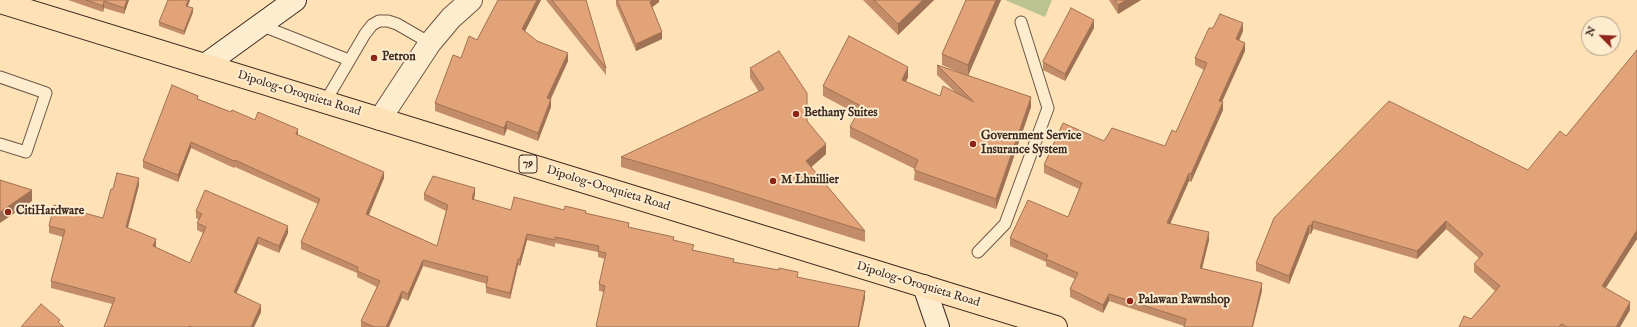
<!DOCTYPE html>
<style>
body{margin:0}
#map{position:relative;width:1637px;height:327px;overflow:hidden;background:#fee1b5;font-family:"IM FELL English",serif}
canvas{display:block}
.north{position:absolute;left:1581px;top:16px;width:40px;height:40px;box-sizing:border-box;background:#feeccf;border:1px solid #b09e8a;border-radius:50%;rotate:294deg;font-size:11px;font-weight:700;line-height:16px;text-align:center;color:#3b2a22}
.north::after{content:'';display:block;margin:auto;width:14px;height:18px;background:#8f2418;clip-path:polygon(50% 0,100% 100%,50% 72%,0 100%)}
</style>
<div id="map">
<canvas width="1637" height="327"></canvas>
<div class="north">N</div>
</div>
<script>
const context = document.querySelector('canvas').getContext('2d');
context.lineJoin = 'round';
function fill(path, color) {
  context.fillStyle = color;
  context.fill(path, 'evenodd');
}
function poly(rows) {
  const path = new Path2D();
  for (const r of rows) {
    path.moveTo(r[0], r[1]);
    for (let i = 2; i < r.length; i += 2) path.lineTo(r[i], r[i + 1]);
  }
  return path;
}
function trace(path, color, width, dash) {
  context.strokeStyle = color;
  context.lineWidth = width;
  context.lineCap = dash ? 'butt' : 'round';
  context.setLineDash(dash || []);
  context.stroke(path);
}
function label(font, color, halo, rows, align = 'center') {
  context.font = font + ' "IM FELL English",serif';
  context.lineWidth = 4;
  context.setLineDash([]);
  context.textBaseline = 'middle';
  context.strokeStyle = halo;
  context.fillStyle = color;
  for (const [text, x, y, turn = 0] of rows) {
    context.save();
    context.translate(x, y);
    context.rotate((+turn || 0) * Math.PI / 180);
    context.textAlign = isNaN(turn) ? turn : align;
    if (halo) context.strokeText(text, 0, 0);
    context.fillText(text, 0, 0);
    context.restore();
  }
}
fill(poly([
 [1005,0,1052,0,1045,17]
]), '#bbc491');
const lane = poly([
 [260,25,349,60],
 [0,77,46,93,26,152,0,144],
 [325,102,365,34,372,25,379,21,388,21,397,24,430,43],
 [978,252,1005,224,1048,108,1021,22]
]);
const street = poly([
 [380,119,430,43,451,18,471,0]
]);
const secondary = poly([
 [205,65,295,0],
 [924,286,938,327]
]);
const highway = poly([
 [0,2,1056,327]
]);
trace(lane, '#6c5847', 13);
trace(street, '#6c5847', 24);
trace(secondary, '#3b2a22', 24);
trace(highway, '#3b2a22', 24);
trace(lane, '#feeccf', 11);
trace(street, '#feeccf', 22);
trace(secondary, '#feeccf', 22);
trace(highway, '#fee1b5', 22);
fill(poly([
 [68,0,129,0,124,14,104,8,103,12],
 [168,0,190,0,188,6,193,12,184,35,159,26,159,22],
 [498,0,541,0,525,31,537,41,568,61,551,99,551,107,538,141,507,129,504,136,435,111,435,103,461,58,477,40],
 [546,0,586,0,606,68,606,75],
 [616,0,659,0,659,2,652,7,662,39,636,51,616,5],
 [863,0,934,0,898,35],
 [966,0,1001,0,968,75,1031,107,996,209,914,180,915,169,850,137,850,127,857,114,823,96,823,86,908,77,906,82,940,96,954,91,937,75,937,65,961,73,942,65,942,54],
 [1109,0,1141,0,1118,14],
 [1094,28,1065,81,1043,70,1043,61],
 [1243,31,1239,41,1245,51,1222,102,1223,110,1191,182,1189,181,1170,224,1209,240,1202,269,1262,291,1184,326,1109,301,1103,313,1070,297,1070,289,1075,279,1046,266,1046,262,1010,246,1010,238,1068,217,1079,189,1044,173,1044,165,1104,141,1165,146,1176,132,1204,70,1195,65,1195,58],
 [1637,50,1637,239,1605,288,1630,310,1620,327,1459,327,1471,319,1495,291,1474,272,1474,264,1479,258,1446,229,1417,259,1313,229,1311,234,1309,234,1289,284,1256,271,1256,263,1274,218,1528,170,1566,136],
 [750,68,807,121,826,154,811,167,865,231,865,242,711,194,621,167,621,157,759,92,750,78],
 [198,99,231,112,298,135,384,178,369,215,437,246,446,211,424,200,424,194,475,194,474,200,511,210,564,210,586,213,629,227,674,240,694,250,734,262,798,278,865,298,859,327,596,327,604,292,599,291,599,284,605,259,598,257,598,252,555,243,555,247,527,240,520,266,518,265,510,299,486,293,486,287,487,284,423,266,408,301,402,298,389,327,361,327,361,321,377,287,357,277,357,273,301,249,301,242,318,204,235,167,234,168,191,148,178,182,143,168,143,161],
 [139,185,128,228,156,246,155,247,190,263,203,233,197,230,197,223,199,220,196,218,196,211,288,233,279,253,258,244,236,294,261,312,254,327,104,327,112,304,51,288,51,281,63,237,49,233,49,226,103,218,113,189]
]), '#c38c68');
fill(poly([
 [127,0,129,0,124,14,124,8],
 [188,0,190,0,186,10,186,6],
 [537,0,541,0,522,37,522,29],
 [652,0,659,0,659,2,650,9,650,2],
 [923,0,934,0,898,35,898,24],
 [996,0,1001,0,968,76,968,65],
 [1126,0,1141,0,1118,14,1118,5],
 [104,1,104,8,103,12,103,6],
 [193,8,193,12,184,35,184,31],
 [1094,20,1094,28,1065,81,1065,74],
 [1243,23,1243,31,1236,47,1236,39],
 [662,32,662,39,636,51,636,44],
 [1245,43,1245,51,1219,108,1219,101],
 [568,53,568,61,547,106,547,98],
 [908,67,908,77,902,90,902,80],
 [1031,97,1031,107,996,209,996,199],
 [551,99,551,107,538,141,538,133],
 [1223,102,1223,110,1191,182,1191,174],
 [507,121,507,129,504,136,504,128],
 [298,129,298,136,296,134],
 [191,142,191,148,178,182,178,175],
 [826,144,826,154,806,172,806,161],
 [384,172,384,178,366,221,366,214],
 [1189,173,1189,181,1167,231,1167,223],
 [139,178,139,185,126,234,126,227],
 [475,188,475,194,472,206,472,199],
 [32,190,32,201,0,223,0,212],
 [1313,221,1313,229,1311,234,1311,226],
 [1446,221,1446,229,1417,259,1417,251],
 [1309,225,1309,234,1289,284,1289,276],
 [288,226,288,233,279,253,279,246],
 [1637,230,1637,239,1602,294,1602,286],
 [1209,232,1209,240,1200,276,1200,268],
 [527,234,527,240,520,266,520,259],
 [258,237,258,244,234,299,234,292],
 [156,239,156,246,153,253,153,246],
 [518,259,518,265,510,299,510,293],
 [423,260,423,266,408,301,408,294],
 [1262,283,1262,291,1253,327,1252,327],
 [402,291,402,298,389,327,386,327],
 [865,291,865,298,859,327,858,327],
 [1109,294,1109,301,1103,313,1103,305],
 [1630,302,1630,310,1620,327,1616,327],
 [261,305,261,312,254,327,251,327]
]), '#9f7255');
const building = poly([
 [86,0,127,0,124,8,104,1,103,6,86,0],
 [168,0,188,0,186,6,193,8,184,31,159,22,168,0],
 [498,0,537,0,522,29,537,41,568,53,547,98,551,99,538,133,507,121,504,128,435,103,453,55,461,58,469,36,477,40,498,0],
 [552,0,586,0,606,68,552,0],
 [617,0,652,0,650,2,662,32,636,44,617,0],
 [874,0,923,0,898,24,874,0],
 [966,0,996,0,968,65,942,54,966,0],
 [1115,0,1126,0,1118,5,1115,0],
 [1071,8,1094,20,1065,74,1043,62,1043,61,1071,8],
 [1220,14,1243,23,1236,39,1245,43,1219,101,1223,102,1191,174,1189,173,1167,223,1209,232,1200,268,1262,283,1252,327,1184,327,1186,319,1109,294,1103,305,1070,289,1078,273,1046,259,1048,255,1010,238,1028,200,1068,217,1082,183,1044,165,1063,123,1104,141,1112,128,1165,146,1172,130,1176,132,1207,63,1195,58,1209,28,1213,28,1220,14],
 [849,36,908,67,902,80,940,96,943,86,974,102,937,65,1031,97,996,199,914,170,918,160,850,127,861,106,823,86,849,36],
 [1637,50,1637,230,1602,286,1630,302,1616,327,1567,327,1561,324,1559,327,1459,327,1464,316,1471,319,1500,286,1474,264,1483,254,1446,221,1417,251,1313,221,1311,226,1309,225,1289,276,1256,263,1274,218,1389,101,1528,170,1560,131,1566,136,1637,50],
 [779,51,807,93,807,121,826,144,806,161,865,231,711,183,621,157,764,89,750,68,779,51],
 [172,85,198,96,197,99,231,112,232,110,255,120,258,112,298,129,296,134,384,172,366,214,437,246,448,205,424,194,433,176,475,188,472,199,511,210,514,197,564,210,565,206,586,211,585,213,629,223,628,227,674,237,673,240,694,245,692,250,734,259,733,262,779,270,779,268,798,272,797,277,865,291,858,327,599,327,596,326,605,286,599,284,606,253,598,251,599,246,555,237,555,240,527,234,520,259,518,259,510,293,486,287,488,277,423,260,408,294,402,291,386,327,374,327,361,321,380,281,357,271,358,267,301,242,320,199,235,160,234,161,191,142,178,175,143,161,172,85],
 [117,173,139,178,126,227,156,239,153,246,190,263,206,227,197,223,202,214,196,211,205,190,288,226,279,246,258,237,234,292,261,305,251,327,192,327,189,326,189,327,104,327,115,298,51,281,65,230,49,226,54,205,103,218,111,189,113,189,117,173],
 [0,180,32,190,0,212,0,180],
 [41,304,60,320,58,322,64,327,21,327,41,304]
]);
fill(building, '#e3a379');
trace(building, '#9f7255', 1);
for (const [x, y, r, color] of [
 [374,58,4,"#8f2418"],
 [796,114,4,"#8f2418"],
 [973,144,4,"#8f2418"],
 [773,181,4,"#8f2418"],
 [8,212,4,"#8f2418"],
 [1130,301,4,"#8f2418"]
]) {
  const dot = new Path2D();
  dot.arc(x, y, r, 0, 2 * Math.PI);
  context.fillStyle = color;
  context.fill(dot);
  trace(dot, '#feeccf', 1.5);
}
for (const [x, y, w] of [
 [528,164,18]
]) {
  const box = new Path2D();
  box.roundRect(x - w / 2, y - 9, w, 18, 3);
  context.fillStyle = '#feeccf';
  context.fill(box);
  trace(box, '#3b2a22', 1);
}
label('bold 11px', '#3b2a22', null, [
 ["79",528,164]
]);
label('bold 12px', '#3b2a22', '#feeccf', [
 ["Petron",382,58],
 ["Bethany Suites",804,114],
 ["Government Service",981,137],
 ["Insurance System",981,151],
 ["M Lhuillier",781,181],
 ["CitiHardware",16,212],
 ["Palawan Pawnshop",1138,301]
], 'left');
label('12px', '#3b2a22', '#feeccf', [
 ["Dipolog-Oroquieta Road",299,94,17],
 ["Dipolog-Oroquieta Road",608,189,17],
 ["Dipolog-Oroquieta Road",918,285,17]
]);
</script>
